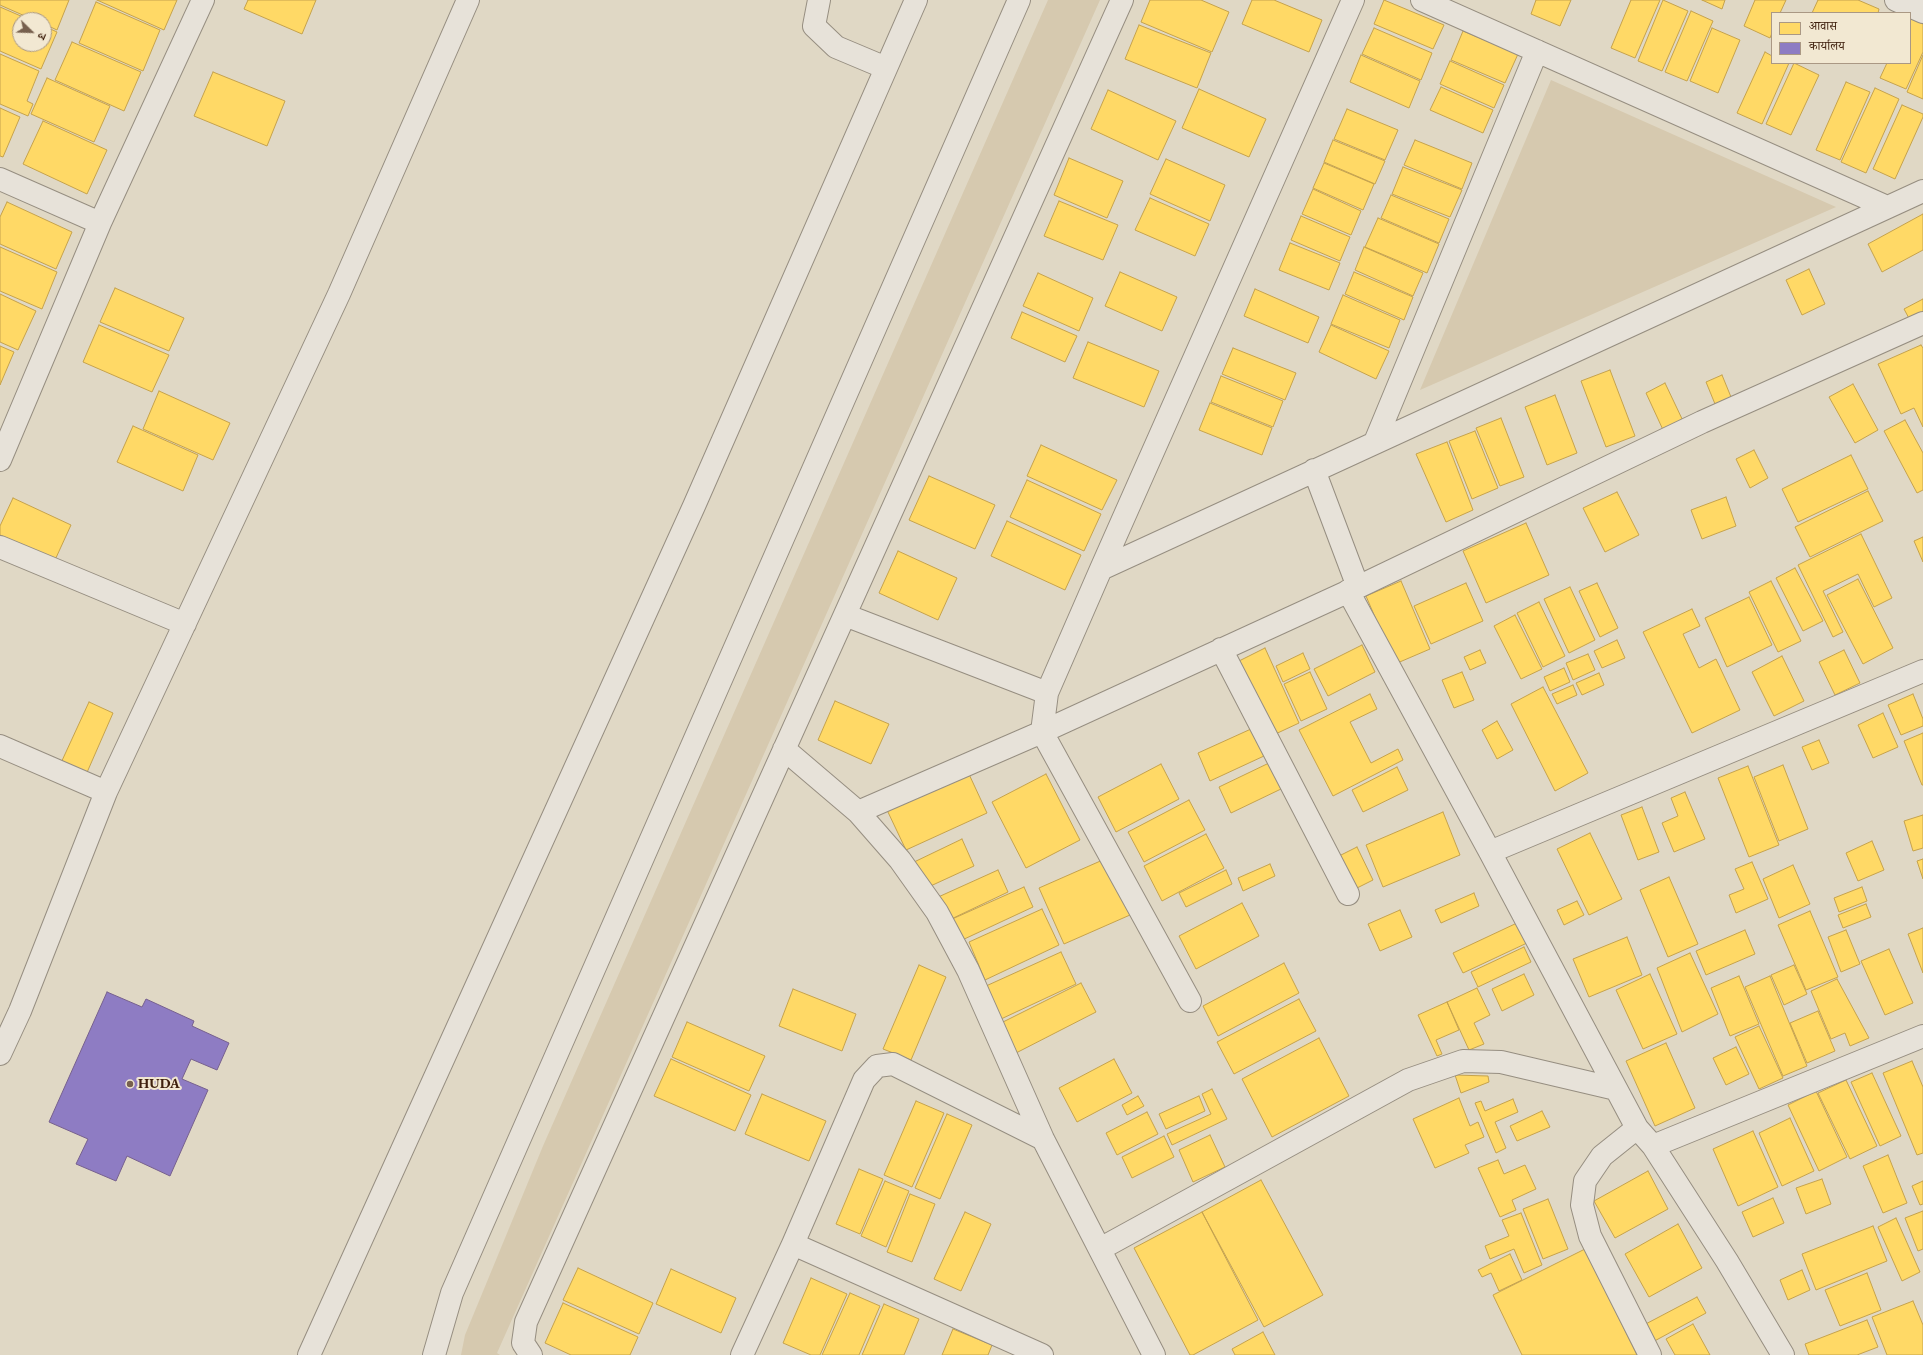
<!DOCTYPE html>
<meta charset="utf-8">
<style>
body{margin:0}
#map{position:relative;width:1923px;height:1355px;overflow:hidden;background:#e0d8c5;font-family:"EB Garamond","Noto Serif Devanagari",serif}
canvas{display:block}
.legend{position:absolute;left:1771px;top:12px;width:140px;height:52px;box-sizing:border-box;background:#f2e8d2;border:1px solid #aa9884;margin:0;padding:5px 7px;list-style:none;font-size:12px;color:#3f200e}
.legend li{display:flex;align-items:center;gap:8px;height:20px}
.legend b{width:20px;border:1px solid #aa9884}
.north{position:absolute;left:12px;top:12px;width:40px;height:40px;box-sizing:border-box;background:#f2e8d2;border:1px solid #aa9884;border-radius:50%;rotate:113deg;font-size:11px;font-weight:700;line-height:16px;text-align:center;color:#3f200e}
.north::after{content:'';display:block;margin:auto;width:14px;height:18px;background:#77604e;clip-path:polygon(50% 0,100% 100%,50% 72%,0 100%)}
</style>
<div id="map">
<canvas width="1923" height="1355"></canvas>
<ul class="legend">
<li><b style="height:11px;background:#ffd966"></b>आवास</li>
<li><b style="height:11px;background:#8e7cc3"></b>कार्यालय</li>
</ul>
<div class="north">उ</div>
</div>
<script>
const context = document.querySelector('canvas').getContext('2d');
context.lineJoin = 'round';
function fill(path, color) {
  context.fillStyle = color;
  context.fill(path, 'evenodd');
}
function poly(rows) {
  const path = new Path2D();
  for (const r of rows) {
    path.moveTo(r[0], r[1]);
    for (let i = 2; i < r.length; i += 2) path.lineTo(r[i], r[i + 1]);
  }
  return path;
}
function trace(path, color, width, dash) {
  context.strokeStyle = color;
  context.lineWidth = width;
  context.lineCap = dash ? 'butt' : 'round';
  context.setLineDash(dash || []);
  context.stroke(path);
}
function label(font, color, halo, rows, align = 'center') {
  context.font = font + ' "EB Garamond",serif';
  context.lineWidth = 4;
  context.setLineDash([]);
  context.textBaseline = 'middle';
  context.strokeStyle = halo;
  context.fillStyle = color;
  for (const [text, x, y, turn = 0] of rows) {
    context.save();
    context.translate(x, y);
    context.rotate((+turn || 0) * Math.PI / 180);
    context.textAlign = isNaN(turn) ? turn : align;
    if (halo) context.strokeText(text, 0, 0);
    context.fillText(text, 0, 0);
    context.restore();
  }
}
fill(poly([
 [1048,0,1100,0,497,1353,500,1355,461,1355,465,1335,543,1146],
 [1551,80,1836,207,1420,390]
]), '#d6c9af');
const homes = poly([
 [0,0,69,0,57,30,44,24,44,20,34,20,0,5,0,0],
 [97,0,177,0,164,30,97,0],
 [248,0,316,0,302,34,244,9,248,0],
 [1150,0,1201,0,1229,12,1212,52,1141,22,1150,0],
 [1252,0,1274,0,1322,20,1309,52,1242,24,1252,0],
 [1384,0,1444,25,1433,49,1374,24,1384,0],
 [1536,0,1571,0,1560,26,1531,14,1536,0],
 [1631,0,1660,0,1635,58,1611,48,1631,0],
 [1663,0,1688,11,1662,71,1638,61,1663,0],
 [1702,0,1725,0,1722,9,1702,0],
 [1755,0,1786,0,1780,13,1772,13,1772,33,1770,38,1744,26,1755,0],
 [1818,0,1858,0,1879,9,1878,13,1812,13,1818,0],
 [96,2,160,30,143,71,79,43,96,2],
 [0,7,30,20,20,20,20,44,44,44,44,26,57,32,41,69,0,51,0,7],
 [1691,11,1713,21,1687,81,1665,72,1691,11],
 [1910,18,1923,24,1923,52,1906,89,1880,78,1887,63,1910,63,1910,18],
 [1139,25,1211,53,1197,88,1125,59,1139,25],
 [1374,28,1432,53,1421,80,1362,54,1374,28],
 [1712,28,1740,40,1718,93,1690,81,1712,28],
 [1463,31,1518,54,1505,83,1451,60,1463,31],
 [72,42,141,72,124,111,55,80,72,42],
 [1765,52,1772,56,1772,63,1789,63,1762,124,1737,113,1765,52],
 [0,54,39,71,27,101,33,104,28,116,0,104,0,54],
 [1361,55,1420,81,1409,108,1350,82,1361,55],
 [1923,55,1923,99,1907,92,1923,55],
 [1450,61,1504,85,1494,108,1440,84,1450,61],
 [1794,63,1819,75,1791,135,1766,124,1794,63],
 [213,72,285,101,267,146,194,116,213,72],
 [47,78,110,106,94,142,31,114,47,78],
 [1846,82,1870,92,1840,160,1816,150,1846,82],
 [1441,87,1493,110,1483,133,1430,110,1441,87],
 [1875,88,1899,99,1866,173,1841,162,1875,88],
 [1199,89,1266,119,1249,157,1182,128,1199,89],
 [1108,90,1176,121,1158,160,1091,129,1108,90],
 [1902,105,1923,114,1923,117,1895,179,1873,169,1902,105],
 [0,108,20,117,3,157,0,156,0,108],
 [1347,109,1398,130,1385,160,1334,139,1347,109],
 [43,121,107,150,87,194,23,164,43,121],
 [1333,140,1385,161,1375,184,1324,162,1333,140],
 [1415,140,1472,163,1462,189,1404,165,1415,140],
 [1069,158,1123,181,1107,218,1054,195,1069,158],
 [1166,159,1225,185,1210,221,1150,194,1166,159],
 [1324,163,1374,184,1363,210,1313,188,1324,163],
 [1403,167,1462,190,1450,217,1392,194,1403,167],
 [1313,189,1361,211,1351,235,1302,214,1313,189],
 [1391,195,1449,219,1439,243,1381,218,1391,195],
 [1150,198,1209,224,1195,256,1135,230,1150,198],
 [1059,201,1118,225,1103,260,1044,236,1059,201],
 [7,202,72,232,56,269,0,244,0,217,7,202],
 [1923,214,1923,250,1882,272,1868,244,1923,214],
 [1301,216,1350,237,1340,261,1291,240,1301,216],
 [1378,218,1439,244,1427,273,1365,247,1378,218],
 [1290,243,1340,263,1329,290,1279,270,1290,243],
 [0,247,57,272,42,309,0,291,0,247],
 [1364,247,1423,273,1413,296,1355,270,1364,247],
 [1809,269,1825,304,1802,315,1786,280,1809,269],
 [1120,272,1177,297,1162,331,1105,306,1120,272],
 [1354,272,1413,297,1404,320,1345,294,1354,272],
 [1038,273,1093,298,1079,331,1023,306,1038,273],
 [115,288,184,318,169,351,100,322,115,288],
 [1255,289,1319,317,1308,343,1244,316,1255,289],
 [0,294,36,311,18,350,0,342,0,294],
 [1343,295,1400,320,1389,348,1331,324,1343,295],
 [1923,299,1923,316,1911,322,1904,309,1923,299],
 [1022,312,1077,336,1065,362,1011,338,1022,312],
 [99,325,169,355,152,392,83,362,99,325],
 [1331,325,1389,351,1376,379,1319,352,1331,325],
 [1088,342,1159,371,1144,407,1073,378,1088,342],
 [1921,345,1923,348,1923,427,1914,408,1901,414,1878,364,1921,345],
 [0,346,14,352,0,385,0,346],
 [1233,348,1296,373,1285,400,1222,374,1233,348],
 [1610,370,1635,436,1606,447,1581,381,1610,370],
 [1722,375,1731,397,1715,404,1706,382,1722,375],
 [1221,376,1283,401,1273,427,1211,402,1221,376],
 [1665,383,1684,423,1664,432,1646,393,1665,383],
 [1853,384,1878,430,1855,443,1829,397,1853,384],
 [159,391,230,423,213,460,143,429,159,391],
 [1555,395,1577,453,1547,465,1525,407,1555,395],
 [1210,403,1272,428,1262,455,1199,430,1210,403],
 [1501,418,1524,477,1500,486,1476,428,1501,418],
 [1905,420,1923,453,1923,490,1917,493,1884,431,1905,420],
 [133,426,198,455,183,491,117,462,133,426],
 [1475,431,1498,488,1472,499,1449,441,1475,431],
 [1447,442,1473,510,1446,522,1416,454,1447,442],
 [1041,445,1117,480,1102,510,1027,476,1041,445],
 [1754,450,1768,478,1750,488,1736,459,1754,450],
 [1851,455,1868,489,1798,522,1782,489,1851,455],
 [929,476,995,505,975,549,909,520,929,476],
 [1027,480,1101,514,1084,551,1010,517,1027,480],
 [1868,491,1883,521,1810,557,1795,527,1868,491],
 [1617,492,1639,535,1605,552,1583,508,1617,492],
 [1726,497,1736,526,1702,539,1691,510,1726,497],
 [13,498,71,525,55,560,0,535,0,526,13,498],
 [1007,521,1081,555,1065,590,991,556,1007,521],
 [1526,523,1549,575,1486,603,1463,551,1526,523],
 [1861,534,1892,598,1874,607,1858,574,1823,591,1843,632,1833,637,1798,565,1861,534],
 [1923,537,1923,562,1914,541,1923,537],
 [898,551,957,578,938,620,879,593,898,551],
 [1795,568,1823,621,1803,631,1776,578,1795,568],
 [1858,579,1893,648,1863,664,1827,595,1858,579],
 [1401,581,1430,649,1395,664,1366,596,1401,581],
 [1771,581,1801,641,1778,652,1749,592,1771,581],
 [1466,583,1483,621,1431,644,1414,606,1466,583],
 [1597,583,1618,628,1600,637,1579,591,1597,583],
 [1570,587,1595,640,1569,653,1544,599,1570,587],
 [1749,597,1772,645,1727,667,1705,618,1749,597],
 [1539,602,1565,656,1543,667,1517,613,1539,602],
 [1692,609,1700,626,1683,634,1699,668,1716,659,1740,710,1692,733,1643,632,1692,609],
 [1515,615,1542,669,1521,679,1494,626,1515,615],
 [1617,640,1625,658,1602,668,1594,651,1617,640],
 [1362,645,1375,672,1328,696,1314,669,1362,645],
 [1265,648,1299,723,1269,737,1235,663,1265,648],
 [1480,650,1486,663,1470,670,1464,657,1480,650],
 [1844,650,1860,683,1835,695,1819,662,1844,650],
 [1303,653,1310,669,1283,682,1276,666,1303,653],
 [1588,654,1595,670,1573,680,1566,663,1588,654],
 [1782,656,1804,701,1774,716,1752,672,1782,656],
 [1564,668,1570,682,1550,691,1544,677,1564,668],
 [1310,672,1327,709,1301,721,1284,684,1310,672],
 [1462,672,1474,700,1454,708,1442,680,1462,672],
 [1599,673,1604,685,1582,695,1576,683,1599,673],
 [1573,685,1577,695,1557,704,1552,694,1573,685],
 [1543,687,1588,773,1555,791,1511,704,1543,687],
 [1370,694,1377,709,1350,722,1371,763,1398,749,1403,760,1333,796,1299,730,1370,694],
 [1913,694,1923,719,1923,726,1901,735,1888,705,1913,694],
 [835,701,889,724,871,764,818,740,835,701],
 [89,702,113,713,85,777,60,765,89,702],
 [1883,713,1898,747,1873,758,1858,725,1883,713],
 [1497,721,1513,750,1497,759,1482,730,1497,721],
 [1251,729,1264,756,1210,781,1198,753,1251,729],
 [1923,733,1923,785,1922,785,1904,741,1923,733],
 [1819,740,1829,763,1812,770,1802,747,1819,740],
 [1269,763,1281,789,1231,813,1219,787,1269,763],
 [1161,764,1179,799,1116,832,1098,797,1161,764],
 [1783,765,1808,829,1779,841,1754,777,1783,765],
 [1748,766,1779,845,1749,857,1718,778,1748,766],
 [1397,767,1408,790,1363,812,1352,790,1397,767],
 [968,772,987,813,906,850,887,810,968,772],
 [1046,774,1080,840,1026,868,992,802,1046,774],
 [1685,792,1705,839,1674,852,1662,823,1678,816,1671,798,1685,792],
 [1189,800,1205,830,1144,862,1128,832,1189,800],
 [1642,807,1659,852,1638,860,1621,815,1642,807],
 [1443,812,1460,855,1383,887,1366,845,1443,812],
 [1923,815,1923,848,1913,851,1904,821,1923,815],
 [1590,833,1622,899,1589,915,1557,849,1590,833],
 [1206,834,1224,868,1162,901,1144,866,1206,834],
 [962,839,974,866,924,889,912,863,962,839],
 [1872,841,1884,870,1858,881,1846,853,1872,841],
 [1357,847,1373,880,1351,891,1335,858,1357,847],
 [1105,859,1130,915,1064,944,1039,888,1105,859],
 [1923,859,1923,879,1917,861,1923,859],
 [1752,862,1768,899,1736,913,1729,895,1744,889,1735,869,1752,862],
 [1270,864,1275,876,1243,891,1238,878,1270,864],
 [1793,865,1810,904,1779,918,1763,879,1793,865],
 [998,870,1008,892,947,921,936,898,998,870],
 [1226,870,1232,884,1186,907,1179,893,1226,870],
 [1669,877,1698,944,1668,957,1640,890,1669,877],
 [1024,887,1033,907,960,941,950,920,1024,887],
 [1862,887,1867,901,1839,912,1834,898,1862,887],
 [1474,893,1479,906,1441,923,1435,910,1474,893],
 [1577,901,1584,915,1564,925,1557,910,1577,901],
 [1242,903,1259,936,1196,969,1179,936,1242,903],
 [1866,904,1871,917,1843,928,1838,915,1866,904],
 [1042,909,1059,945,985,980,969,942,1042,909],
 [1400,910,1412,937,1380,951,1368,924,1400,910],
 [1810,911,1838,977,1806,990,1778,925,1810,911],
 [1517,923,1527,943,1463,973,1453,953,1517,923],
 [1923,928,1923,973,1908,934,1923,928],
 [1745,930,1755,954,1706,975,1696,951,1745,930],
 [1846,930,1860,964,1841,972,1828,937,1846,930],
 [1627,937,1642,975,1589,997,1573,959,1627,937],
 [1524,947,1531,962,1478,987,1471,972,1524,947],
 [1889,949,1913,1003,1885,1015,1861,961,1889,949],
 [1061,952,1076,984,1001,1019,986,986,1061,952],
 [1690,953,1718,1014,1682,1032,1657,968,1690,953],
 [1284,963,1299,993,1218,1036,1203,1006,1284,963],
 [919,965,946,977,911,1060,883,1049,919,965],
 [1794,965,1807,994,1784,1005,1771,975,1794,965],
 [1524,974,1534,995,1502,1011,1492,989,1524,974],
 [1650,974,1677,1034,1643,1049,1616,990,1650,974],
 [1739,976,1759,1024,1730,1036,1711,988,1739,976],
 [1770,976,1807,1066,1783,1076,1745,987,1770,976],
 [1837,979,1869,1038,1850,1046,1845,1033,1831,1039,1811,991,1837,979],
 [1081,983,1096,1012,1016,1053,1001,1023,1081,983],
 [1477,988,1490,1015,1474,1023,1484,1044,1469,1050,1447,1002,1477,988],
 [793,989,856,1014,842,1051,779,1026,793,989],
 [1299,999,1316,1031,1234,1074,1217,1042,1299,999],
 [1447,1002,1459,1030,1436,1040,1442,1054,1437,1056,1418,1015,1447,1002],
 [1818,1011,1835,1051,1807,1063,1790,1023,1818,1011],
 [687,1022,765,1056,749,1091,672,1057,687,1022],
 [1759,1026,1783,1078,1759,1089,1735,1037,1759,1026],
 [1319,1038,1349,1096,1272,1137,1242,1079,1319,1038],
 [1666,1043,1695,1108,1655,1126,1626,1061,1666,1043],
 [1736,1047,1749,1074,1726,1085,1713,1058,1736,1047],
 [671,1059,751,1095,735,1131,654,1096,671,1059],
 [1114,1059,1132,1093,1077,1122,1059,1088,1114,1059],
 [1912,1061,1923,1087,1923,1153,1917,1155,1883,1073,1912,1061],
 [1872,1073,1901,1136,1880,1146,1851,1082,1872,1073],
 [1455,1075,1488,1076,1489,1082,1461,1093,1455,1075],
 [1846,1080,1877,1146,1850,1159,1818,1093,1846,1080],
 [1212,1089,1227,1119,1172,1145,1167,1134,1211,1114,1202,1094,1212,1089],
 [1816,1091,1847,1157,1819,1171,1788,1105,1816,1091],
 [762,1094,826,1121,809,1161,745,1134,762,1094],
 [1138,1096,1144,1106,1127,1115,1122,1105,1138,1096],
 [1199,1096,1205,1111,1166,1129,1159,1114,1199,1096],
 [1459,1098,1470,1126,1478,1122,1484,1137,1465,1145,1469,1153,1435,1168,1413,1119,1459,1098],
 [1513,1099,1518,1112,1495,1122,1506,1148,1496,1153,1475,1103,1481,1101,1485,1111,1513,1099],
 [916,1101,944,1113,912,1187,884,1175,916,1101],
 [1542,1111,1550,1127,1517,1141,1510,1126,1542,1111],
 [1147,1112,1158,1134,1117,1155,1106,1133,1147,1112],
 [947,1114,972,1125,940,1199,915,1188,947,1114],
 [1790,1118,1814,1171,1782,1186,1759,1133,1790,1118],
 [1753,1131,1778,1187,1738,1206,1713,1149,1753,1131],
 [1210,1135,1225,1167,1193,1182,1179,1150,1210,1135],
 [1164,1136,1174,1157,1132,1178,1122,1157,1164,1136],
 [1888,1155,1907,1203,1883,1213,1863,1166,1888,1155],
 [1498,1160,1504,1174,1525,1165,1536,1189,1512,1200,1516,1210,1500,1217,1478,1168,1498,1160],
 [859,1169,883,1179,860,1234,836,1224,859,1169],
 [1648,1171,1668,1209,1615,1238,1594,1201,1648,1171],
 [1822,1179,1831,1204,1806,1214,1796,1188,1822,1179],
 [1261,1180,1323,1295,1264,1327,1202,1212,1261,1180],
 [885,1181,909,1191,886,1247,861,1236,885,1181],
 [1923,1181,1923,1204,1920,1205,1912,1186,1923,1181],
 [910,1194,935,1204,912,1262,887,1252,910,1194],
 [1773,1198,1784,1223,1753,1237,1742,1212,1773,1198],
 [1548,1199,1568,1249,1543,1259,1523,1209,1548,1199],
 [1923,1211,1923,1249,1918,1251,1905,1218,1923,1211],
 [965,1212,991,1224,961,1291,934,1279,965,1212],
 [1202,1212,1258,1320,1193,1355,1190,1355,1134,1248,1202,1212],
 [1521,1213,1542,1265,1524,1273,1514,1249,1490,1259,1485,1246,1509,1236,1502,1220,1521,1213],
 [1896,1218,1920,1272,1902,1281,1878,1227,1896,1218],
 [1678,1224,1702,1268,1649,1297,1625,1254,1678,1224],
 [1873,1226,1887,1261,1816,1290,1802,1254,1873,1226],
 [1585,1249,1637,1355,1522,1355,1493,1295,1585,1249],
 [1510,1254,1522,1280,1499,1291,1491,1273,1482,1277,1478,1270,1510,1254],
 [578,1268,653,1303,639,1334,563,1300,578,1268],
 [671,1269,736,1298,721,1333,656,1304,671,1269],
 [1802,1270,1810,1290,1788,1300,1780,1280,1802,1270],
 [1867,1273,1881,1310,1840,1326,1825,1290,1867,1273],
 [811,1278,847,1294,820,1355,811,1355,783,1343,811,1278],
 [850,1293,880,1306,859,1355,822,1355,850,1293],
 [1697,1297,1706,1313,1649,1344,1640,1327,1697,1297],
 [1913,1301,1923,1325,1923,1355,1887,1355,1872,1317,1913,1301],
 [563,1303,638,1337,630,1355,571,1355,545,1343,563,1303],
 [884,1304,919,1319,904,1355,862,1355,884,1304],
 [1867,1320,1878,1347,1857,1355,1809,1355,1805,1344,1867,1320],
 [1693,1324,1710,1355,1675,1355,1666,1339,1693,1324],
 [953,1329,992,1345,988,1355,942,1355,953,1329],
 [1263,1332,1275,1355,1235,1355,1232,1349,1263,1332]
]);
fill(homes, '#ffd966');
trace(homes, '#c5a24c', 1);
const offices = poly([
 [107,992,142,1007,146,999,194,1021,192,1026,229,1043,217,1070,191,1059,182,1079,208,1090,170,1176,127,1156,116,1181,76,1164,88,1139,49,1122,107,992]
]);
fill(offices, '#8e7cc3');
trace(offices, '#76608d', 1);
const minor = poly([
 [819,0,814,26,836,47,886,68],
 [1422,0,1887,207],
 [1896,0,1923,12],
 [0,179,100,223],
 [1375,442,1537,51],
 [0,460,100,223,203,0],
 [1314,470,1358,587],
 [0,547,185,624],
 [1101,569,1923,191],
 [1348,591,1490,852,1637,1128,1653,1146,1727,1261,1783,1355],
 [845,615,1047,693,1101,569,1353,0],
 [1221,649,1348,894],
 [1047,693,1042,732,1190,1001],
 [0,746,106,792],
 [784,749,858,812,900,860,937,912,968,970,1043,1139,1154,1355],
 [858,812,1042,732,1358,587,1702,422,1923,323],
 [1490,852,1923,671],
 [0,1054,20,1011,106,792,339,294,468,0],
 [1637,1128,1602,1156,1585,1181,1582,1205,1590,1236,1650,1355],
 [1653,1146,1923,1036],
 [793,1244,1042,1355],
 [1100,1249,1408,1080,1463,1061,1501,1062,1616,1089],
 [309,1355,694,506,916,0],
 [434,1355,452,1293,1019,0],
 [531,1355,523,1343,526,1322,1122,0],
 [742,1355,793,1244,864,1080,877,1066,893,1064,1043,1139]
]);
trace(minor, '#968e81', 24);
trace(minor, '#e7e2d9', 22);
for (const [x, y, r, color] of [
 [130,1084,4,"#77604e"]
]) {
  const dot = new Path2D();
  dot.arc(x, y, r, 0, 2 * Math.PI);
  context.fillStyle = color;
  context.fill(dot);
  trace(dot, '#f2e8d2', 1.5);
}
label('bold 14px', '#3f200e', '#f2e8d2', [
 ["HUDA",138,1084]
], 'left');
</script>
